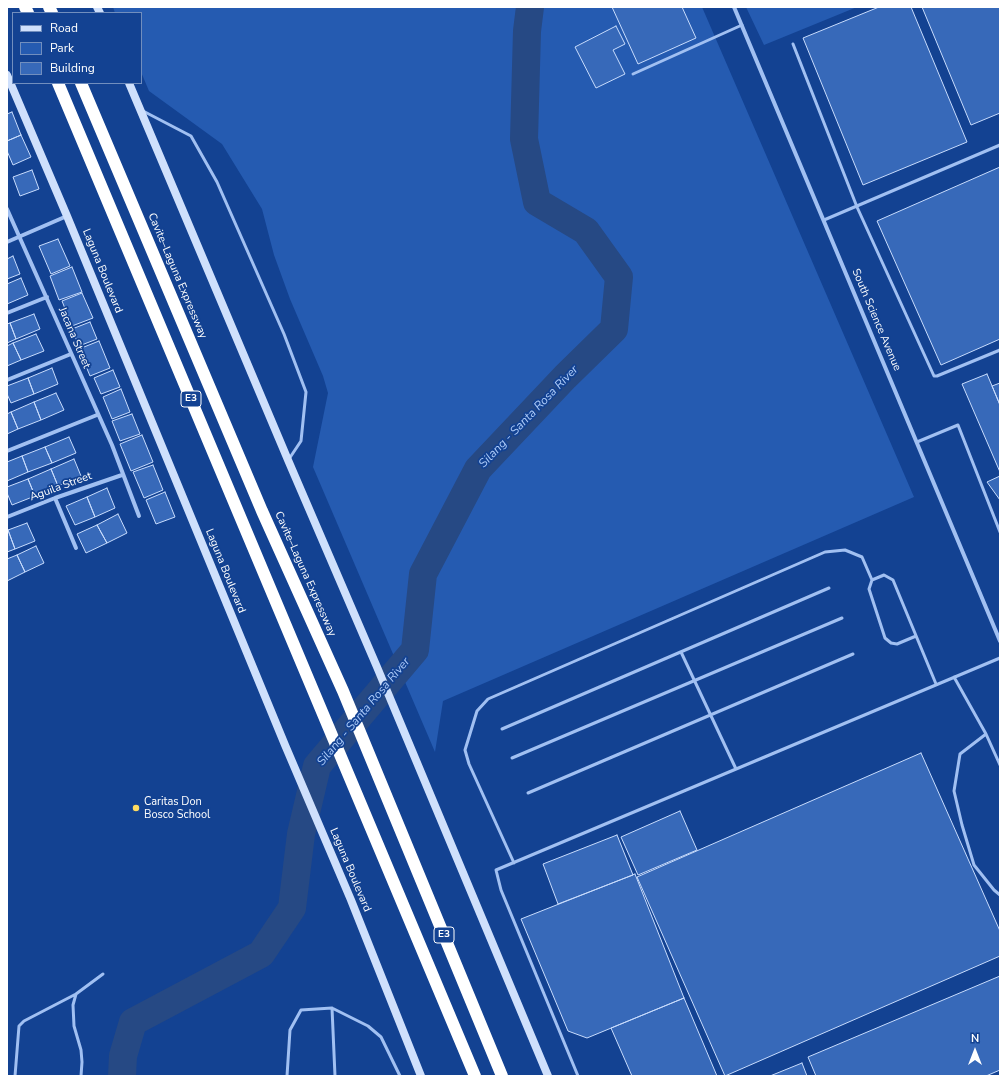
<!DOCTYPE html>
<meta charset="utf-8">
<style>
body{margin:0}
#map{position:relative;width:1007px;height:1083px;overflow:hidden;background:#134292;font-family:"Nunito Sans",sans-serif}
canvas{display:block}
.frame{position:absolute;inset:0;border:8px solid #fff;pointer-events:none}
.legend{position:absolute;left:12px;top:12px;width:130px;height:72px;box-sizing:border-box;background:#134292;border:1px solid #718ebe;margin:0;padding:5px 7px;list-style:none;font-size:12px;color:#fff}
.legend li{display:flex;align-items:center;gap:8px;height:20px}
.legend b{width:20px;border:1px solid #718ebe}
.north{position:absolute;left:955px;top:1031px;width:40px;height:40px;-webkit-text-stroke:3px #134292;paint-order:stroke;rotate:0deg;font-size:11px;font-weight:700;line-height:16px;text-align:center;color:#fff}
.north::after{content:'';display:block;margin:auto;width:14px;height:18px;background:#fff;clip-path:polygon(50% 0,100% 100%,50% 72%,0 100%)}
</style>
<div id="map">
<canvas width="1007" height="1083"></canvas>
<div class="frame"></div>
<ul class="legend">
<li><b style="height:5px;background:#cfe0fc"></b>Road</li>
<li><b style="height:11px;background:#255bb1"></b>Park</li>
<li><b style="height:11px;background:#3769b9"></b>Building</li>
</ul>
<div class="north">N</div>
</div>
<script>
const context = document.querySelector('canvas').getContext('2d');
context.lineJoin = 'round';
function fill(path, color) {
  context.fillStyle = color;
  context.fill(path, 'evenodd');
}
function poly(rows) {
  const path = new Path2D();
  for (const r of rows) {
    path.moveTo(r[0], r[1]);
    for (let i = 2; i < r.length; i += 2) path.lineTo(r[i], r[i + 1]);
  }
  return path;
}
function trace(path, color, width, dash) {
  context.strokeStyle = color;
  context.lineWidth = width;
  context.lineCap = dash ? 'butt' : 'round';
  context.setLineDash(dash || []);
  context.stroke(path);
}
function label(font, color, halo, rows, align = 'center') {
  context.font = font + ' "Nunito Sans",sans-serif';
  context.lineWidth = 3.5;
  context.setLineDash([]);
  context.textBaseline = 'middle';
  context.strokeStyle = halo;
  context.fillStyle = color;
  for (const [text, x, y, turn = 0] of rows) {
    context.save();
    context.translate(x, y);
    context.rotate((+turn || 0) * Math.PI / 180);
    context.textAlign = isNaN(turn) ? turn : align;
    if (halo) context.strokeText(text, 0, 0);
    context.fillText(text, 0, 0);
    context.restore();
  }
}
fill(poly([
 [113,7,702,7,914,497,443,701,435,752,313,467,328,393,323,376,290,299,274,255,262,209,222,144,149,91,141,72,141,13,115,13],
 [746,7,857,7,764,45]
]), '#255bb1');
trace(poly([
 [122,1076,123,1056,133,1022,261,954,292,908,301,834,317,766,415,650,423,574,478,469,565,377,614,329,619,277,586,231,537,202,524,139,527,31,530,7]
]), '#264984', 28);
const building = poly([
 [612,7,682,7,696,38,638,64,612,7],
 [879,7,911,7,967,142,863,185,803,38,879,7],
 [922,7,1000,7,1000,113,971,125,922,7],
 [616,26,625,44,613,50,625,74,596,88,575,47,616,26],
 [12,112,21,135,7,141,7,114,12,112],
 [21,135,31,157,13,165,7,151,7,141,21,135],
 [1000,167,1000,339,941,365,877,221,1000,167],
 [32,170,39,189,20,196,13,177,32,170],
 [58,239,70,266,51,274,39,246,58,239],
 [13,256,20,274,7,279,7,259,13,256],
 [72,267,82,292,59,300,50,276,72,267],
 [21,278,28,295,7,304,7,284,21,278],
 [82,293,93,318,72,326,62,301,82,293],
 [34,314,40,329,16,339,10,323,34,314],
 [90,322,97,339,79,346,72,329,90,322],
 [10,323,16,339,7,343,7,324,10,323],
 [36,334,44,351,21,360,13,343,36,334],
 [99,341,110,368,90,376,79,349,99,341],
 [13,343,21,360,7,366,7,346,13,343],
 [52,368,58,384,34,394,28,378,52,368],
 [113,370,120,387,101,394,94,378,113,370],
 [987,374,1000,405,1000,472,962,384,987,374],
 [28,378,34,394,11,403,7,394,7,386,28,378],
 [1000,383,1000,405,992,386,1000,383],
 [121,389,130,412,112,419,103,397,121,389],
 [56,393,64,410,41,420,34,402,56,393],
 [34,402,41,420,18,429,11,412,34,402],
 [11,412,18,429,7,434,7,414,11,412],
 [132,414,140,434,120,441,112,421,132,414],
 [142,435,153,462,131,471,120,444,142,435],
 [69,437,76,453,52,463,45,447,69,437],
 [45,447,52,463,28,472,22,456,45,447],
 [22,456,28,472,7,481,7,462,22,456],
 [74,459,81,476,58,486,51,469,74,459],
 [153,465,163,490,144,498,133,472,153,465],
 [51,469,58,486,35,496,28,479,51,469],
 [1000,476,1000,500,987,482,1000,476],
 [28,479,35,496,12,505,7,493,7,487,28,479],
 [107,488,115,508,95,517,87,497,107,488],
 [165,492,175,517,156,524,146,500,165,492],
 [87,497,95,517,75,525,66,506,87,497],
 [118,514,127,533,107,543,97,525,118,514],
 [27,523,35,541,15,549,8,530,27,523],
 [97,525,107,543,86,553,77,534,97,525],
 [8,530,15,549,7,552,7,531,8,530],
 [36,546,44,563,25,572,17,555,36,546],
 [17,555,25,572,7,581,7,559,17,555],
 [921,753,1000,931,1000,956,725,1076,637,877,921,753],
 [680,811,697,850,638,875,621,837,680,811],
 [617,835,633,875,558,904,543,864,617,835],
 [635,874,684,998,587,1038,568,1031,521,919,635,874],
 [1000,976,1000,1070,986,1076,816,1076,808,1057,1000,976],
 [684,998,717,1076,632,1076,611,1028,684,998],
 [802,1063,807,1076,770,1076,802,1063]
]);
fill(building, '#3769b9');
trace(building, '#c8dcfd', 1);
trace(poly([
 [793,44,857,207,934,376,937,376,1000,350],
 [633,74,742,25],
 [143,111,191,136,217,182,284,334,306,392,301,441,289,459],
 [824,220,1000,145],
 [917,442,958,425,1000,532],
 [916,636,897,644,891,643,885,638,869,589,872,580,884,575,893,580,936,684],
 [681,652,736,769],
 [954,677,986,734,1000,765],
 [502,729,829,588],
 [986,734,960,754,954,791,962,825,974,865,994,890,1000,895],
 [512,758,842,618],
 [528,793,853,654],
 [514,863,469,764,465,750,477,711,488,699,825,552,845,550,862,557,872,580],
 [332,1008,335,1076],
 [15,1076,19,1026,24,1021,76,994],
 [81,1076,82,1062,81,1050,74,1026,73,1005,76,994,103,974],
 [287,1076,290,1030,301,1010,332,1008,368,1026,381,1037,400,1076],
 [578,1076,501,890,496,870,1000,658]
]), '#a1c0f2', 3);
trace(poly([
 [734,7,1000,641],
 [7,209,112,445,139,516],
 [7,242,67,216],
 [7,313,47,297],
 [7,380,71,354],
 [7,451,97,415],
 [55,498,76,548],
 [7,517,55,498,122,475]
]), '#a1c0f2', 4);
trace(poly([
 [97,7,100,13],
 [7,75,67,216,285,745,351,900,421,1076],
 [129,83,288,460,377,667,548,1076]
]), '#cfe0fc', 8);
trace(poly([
 [25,7,28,13],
 [49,7,52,13],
 [58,83,475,1076],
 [81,83,262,511,343,691,502,1076]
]), '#fff', 12);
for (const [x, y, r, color] of [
 [136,808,4,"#ffdc61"]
]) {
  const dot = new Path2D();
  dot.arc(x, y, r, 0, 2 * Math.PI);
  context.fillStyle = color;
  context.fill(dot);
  trace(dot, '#134292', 1.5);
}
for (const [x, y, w] of [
 [191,399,20],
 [444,935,20]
]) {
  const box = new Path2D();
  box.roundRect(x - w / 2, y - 8, w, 16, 3);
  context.fillStyle = '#134292';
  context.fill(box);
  trace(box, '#fff', 1);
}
label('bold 10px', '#fff', null, [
 ["E3",191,399],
 ["E3",444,935]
]);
label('11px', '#fff', '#134292', [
 ["Laguna Boulevard",102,271,68],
 ["Cavite–Laguna Expressway",177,276,67],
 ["South Science Avenue",876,320,67],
 ["Jacana Street",74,338,67],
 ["Aguila Street",61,487,-20],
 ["Laguna Boulevard",225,571,68],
 ["Cavite–Laguna Expressway",305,574,66],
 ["Laguna Boulevard",350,870,67]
]);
label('11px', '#fff', '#134292', [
 ["Caritas Don",144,802],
 ["Bosco School",144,815]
], 'left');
label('italic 12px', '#adcbf9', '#134292', [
 ["Silang - Santa Rosa River",529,417,-46],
 ["Silang - Santa Rosa River",364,712,-50]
]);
</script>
